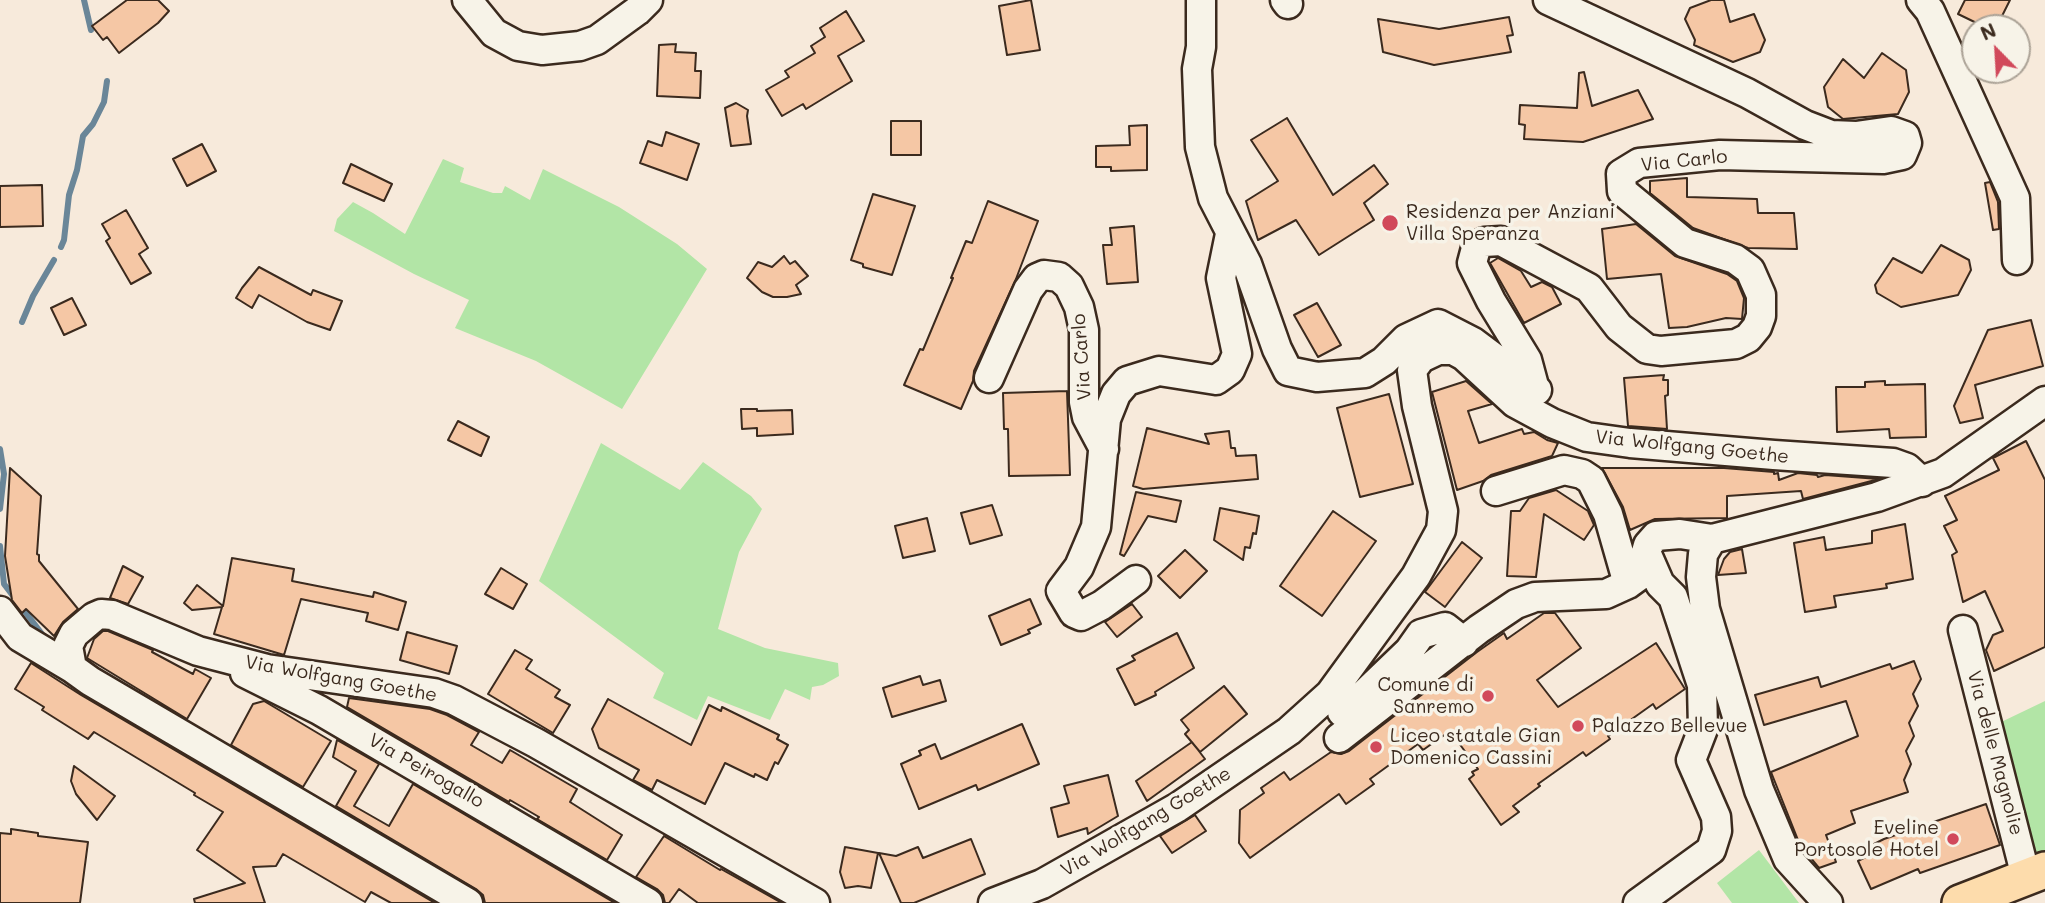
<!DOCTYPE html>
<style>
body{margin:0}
#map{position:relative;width:2045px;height:903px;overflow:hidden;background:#f7eadb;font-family:Mali,sans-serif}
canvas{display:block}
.north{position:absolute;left:1961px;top:14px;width:70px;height:70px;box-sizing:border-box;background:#f7f3e8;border:2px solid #aca397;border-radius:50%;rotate:336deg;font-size:19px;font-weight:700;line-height:28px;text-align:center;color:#3b2a1e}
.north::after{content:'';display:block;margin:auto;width:24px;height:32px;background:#d1495b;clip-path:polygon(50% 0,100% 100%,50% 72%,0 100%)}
</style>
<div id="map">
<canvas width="2045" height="903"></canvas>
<div class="north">N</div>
</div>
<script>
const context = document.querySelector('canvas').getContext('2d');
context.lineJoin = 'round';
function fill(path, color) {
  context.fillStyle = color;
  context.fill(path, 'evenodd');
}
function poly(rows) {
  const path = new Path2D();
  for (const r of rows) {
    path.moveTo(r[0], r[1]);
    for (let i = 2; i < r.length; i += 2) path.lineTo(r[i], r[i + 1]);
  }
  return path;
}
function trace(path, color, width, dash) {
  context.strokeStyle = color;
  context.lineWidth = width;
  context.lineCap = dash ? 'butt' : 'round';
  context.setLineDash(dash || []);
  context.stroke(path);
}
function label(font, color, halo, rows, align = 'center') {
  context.font = font + ' Mali,sans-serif';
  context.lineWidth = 7;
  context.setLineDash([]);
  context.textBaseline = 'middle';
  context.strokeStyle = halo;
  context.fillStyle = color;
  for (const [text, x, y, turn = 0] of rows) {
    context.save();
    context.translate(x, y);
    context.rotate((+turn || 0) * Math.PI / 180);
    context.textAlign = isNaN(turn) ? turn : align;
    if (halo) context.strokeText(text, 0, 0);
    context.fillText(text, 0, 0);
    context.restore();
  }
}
fill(poly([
 [443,159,464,168,460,182,493,193,502,193,505,186,530,200,543,169,619,207,677,244,707,269,622,409,536,361,455,328,469,300,414,274,334,231,337,219,353,202,373,213,405,234],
 [601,443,680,490,703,462,751,496,762,509,739,552,718,629,765,648,838,663,839,676,823,685,812,687,810,700,785,689,770,720,708,696,697,720,653,698,664,673,539,581],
 [2045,701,2045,854,2034,858,1997,724],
 [1759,850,1799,903,1732,903,1717,883]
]), '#b2e5a6');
trace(poly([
 [84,0,91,30],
 [61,247,64,240,69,195,77,170,83,136,93,124,104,102,107,81],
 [22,322,33,296,54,260],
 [0,449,4,474,0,509],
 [0,546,4,584,45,638]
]), '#6a8698', 6);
const building = poly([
 [127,0,158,0,169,11,158,23,119,53,107,37,103,40,92,26,127,0],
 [1031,0,1040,50,1007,55,999,6,1031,0],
 [1711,0,1724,0,1730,22,1754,14,1765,40,1760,52,1733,62,1694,45,1695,40,1685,19,1690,8,1711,0],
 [1965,0,2010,0,1996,28,1987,28,1958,14,1965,0],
 [846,11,864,41,838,56,852,81,806,109,803,104,782,116,766,90,789,77,785,71,815,53,811,46,825,37,820,28,846,11],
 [1509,17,1513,35,1507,36,1511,52,1434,65,1383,52,1378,19,1439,29,1509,17],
 [676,44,675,52,696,53,695,71,701,71,700,98,657,96,659,45,676,44],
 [1882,53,1906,70,1909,92,1898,114,1843,119,1828,107,1824,87,1843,59,1864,78,1882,53],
 [1584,72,1592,106,1638,90,1653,119,1583,142,1524,139,1525,125,1519,124,1520,105,1577,108,1579,73,1584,72],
 [736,103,748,110,747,116,751,144,731,146,725,108,736,103],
 [1287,118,1333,195,1374,165,1388,184,1364,203,1374,220,1319,255,1296,220,1258,240,1246,201,1278,181,1251,140,1287,118],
 [891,121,921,121,921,155,891,155,891,121],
 [1147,125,1147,170,1111,171,1111,167,1096,167,1096,146,1130,145,1129,126,1147,125],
 [666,132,699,144,687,180,640,163,648,141,662,146,666,132],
 [202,144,216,171,187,186,173,159,202,144],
 [351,164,392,184,384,201,343,183,351,164],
 [1687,178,1687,197,1757,199,1758,213,1794,213,1797,249,1748,248,1693,228,1650,193,1650,181,1687,178],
 [1990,182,1998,202,1999,229,1993,230,1985,183,1990,182],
 [42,185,43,226,0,227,0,186,42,185],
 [873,194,915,206,892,275,863,267,863,264,851,260,873,194],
 [988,201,1038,221,1016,279,974,371,973,381,961,409,904,385,920,349,923,350,953,278,951,278,966,241,972,243,988,201],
 [126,210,148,248,139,254,151,273,131,284,106,241,110,238,102,224,126,210],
 [1636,224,1675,256,1727,274,1737,281,1744,298,1742,319,1726,318,1687,327,1669,328,1661,274,1607,279,1602,229,1636,224],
 [1134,226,1138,282,1107,284,1103,245,1112,245,1110,228,1134,226],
 [1941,245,1969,260,1971,270,1958,295,1901,307,1877,293,1875,285,1893,258,1922,273,1941,245],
 [784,256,790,264,795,261,808,276,796,285,801,294,787,297,773,297,762,292,747,278,758,262,772,267,784,256],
 [1498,258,1521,271,1531,287,1542,282,1552,287,1561,304,1524,323,1490,263,1498,258],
 [259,267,311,295,313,290,342,301,330,330,307,322,259,295,252,308,236,298,242,288,259,267],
 [72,298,86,325,64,335,51,308,72,298],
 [1317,303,1341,345,1318,357,1294,315,1317,303],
 [2031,320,2043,366,1975,385,1983,418,1960,423,1954,406,1988,330,2031,320],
 [1664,375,1663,380,1668,380,1668,395,1665,396,1667,429,1628,426,1624,378,1664,375],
 [1466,381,1492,404,1468,411,1479,443,1522,429,1524,434,1534,432,1547,440,1558,443,1552,456,1491,475,1483,481,1457,490,1432,392,1466,381],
 [1885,381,1885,385,1925,384,1926,437,1890,438,1889,429,1837,432,1836,387,1865,387,1865,382,1885,381],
 [1067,391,1070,475,1009,476,1008,429,1004,429,1003,393,1067,391],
 [1389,394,1413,484,1360,497,1337,408,1389,394],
 [741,409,757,409,757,411,792,410,793,434,757,436,757,428,742,429,741,409],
 [458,421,489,437,481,456,448,440,458,421],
 [1147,428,1209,444,1205,434,1229,431,1231,448,1235,448,1236,456,1256,455,1258,479,1143,489,1133,486,1147,428],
 [2026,441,2045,480,2045,647,1994,671,1986,650,1993,635,2003,631,1985,591,1963,602,1952,555,1957,552,1944,526,1957,520,1945,496,1999,470,1993,458,2026,441],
 [10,468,41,496,37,554,39,555,39,561,78,609,63,622,54,636,26,609,22,613,12,600,5,556,10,468],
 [1602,468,1724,468,1774,472,1774,474,1778,473,1779,480,1798,473,1817,475,1818,477,1825,475,1879,479,1803,499,1801,491,1727,496,1727,518,1655,519,1630,530,1623,507,1602,468],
 [1556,490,1588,511,1594,525,1584,540,1544,514,1536,577,1507,576,1511,511,1520,511,1529,498,1556,490],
 [1136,492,1181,501,1176,522,1148,516,1124,556,1120,554,1136,492],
 [992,505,1002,535,970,544,961,513,992,505],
 [1220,508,1259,516,1256,534,1253,533,1250,548,1245,547,1243,560,1214,540,1220,508],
 [1333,511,1376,541,1322,616,1280,586,1333,511],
 [927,518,935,551,903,558,895,526,927,518],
 [1905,524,1913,579,1886,584,1887,588,1834,596,1836,607,1805,612,1794,543,1824,537,1826,550,1872,543,1872,531,1905,524],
 [1462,542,1482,558,1445,607,1425,592,1462,542],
 [1742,549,1746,573,1718,575,1724,559,1730,552,1742,549],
 [1185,550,1207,571,1180,598,1158,576,1185,550],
 [232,558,294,569,292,581,373,597,374,592,406,602,398,630,366,621,368,613,301,599,284,655,214,634,222,607,192,610,184,603,197,585,223,606,232,558],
 [123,566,143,577,128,604,110,598,123,566],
 [501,568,527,584,513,609,485,594,501,568],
 [1030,599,1041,624,1028,630,1030,633,1001,645,989,616,1030,599],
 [1132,604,1142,617,1117,637,1105,622,1132,604],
 [1544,613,1555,613,1581,648,1537,680,1558,707,1656,643,1685,689,1656,709,1653,704,1608,736,1610,739,1586,756,1583,752,1538,784,1540,786,1513,806,1519,812,1501,825,1469,779,1474,775,1472,772,1478,769,1450,731,1423,750,1418,744,1370,779,1374,784,1346,804,1339,794,1250,858,1239,843,1240,810,1264,793,1261,788,1284,772,1290,780,1331,752,1341,754,1349,751,1477,652,1504,633,1507,639,1544,613],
 [103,631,108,631,153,650,152,652,193,674,195,669,211,678,187,719,87,658,94,639,103,631],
 [407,632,457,646,449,674,400,660,407,632],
 [1177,633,1194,668,1155,692,1156,695,1135,705,1117,669,1135,660,1132,656,1177,633],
 [515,650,532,660,526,669,560,690,555,697,570,705,553,733,488,694,515,650],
 [1914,661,1921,679,1913,694,1918,706,1909,723,1914,736,1906,751,1911,764,1904,780,1908,792,1851,811,1855,823,1826,835,1836,862,1819,868,1800,845,1771,772,1858,736,1846,701,1764,725,1755,695,1818,677,1821,687,1890,664,1892,669,1914,661],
 [31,663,81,695,435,903,391,903,371,892,365,902,283,854,276,866,253,867,265,903,195,903,194,899,245,883,197,850,223,812,194,795,195,793,94,732,88,739,42,710,44,707,15,689,31,663],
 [920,676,923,685,940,680,946,701,892,717,883,688,920,676],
 [1224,686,1247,714,1200,752,1185,734,1189,730,1181,720,1224,686],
 [349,698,430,709,447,715,479,732,471,745,502,763,510,750,577,789,570,802,622,835,607,860,537,819,539,817,510,800,509,802,347,707,349,698],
 [608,699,691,745,709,705,721,711,722,707,779,735,777,739,788,745,778,764,775,762,767,780,755,774,754,777,725,763,705,804,657,780,652,790,633,780,639,770,599,748,592,729,608,699],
 [264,701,331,741,303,787,231,745,253,704,264,701],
 [1022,724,1039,764,978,790,976,785,919,809,901,764,921,755,919,751,935,744,941,759,1022,724],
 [337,740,379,764,354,806,389,826,413,784,615,903,485,903,483,895,476,889,336,806,356,771,333,757,337,740],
 [1192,742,1205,759,1147,801,1136,781,1192,742],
 [74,766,115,796,97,820,76,794,71,781,74,766],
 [1108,775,1118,816,1088,834,1087,828,1058,837,1051,808,1069,803,1064,786,1108,775],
 [1986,804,2000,845,1920,873,1918,869,1871,889,1858,861,1873,853,1870,846,1884,839,1986,804],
 [1195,815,1206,831,1172,853,1160,836,1195,815],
 [11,829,38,833,38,836,88,842,80,903,0,903,0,833,11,834,11,829],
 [664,836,720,870,721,869,782,903,698,903,679,889,669,903,665,903,663,895,657,889,636,877,664,836],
 [971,839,985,874,914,903,901,903,879,853,896,856,918,847,923,858,971,839],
 [845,847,878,853,871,888,858,886,845,888,840,872,845,847]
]);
fill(building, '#f5c7a5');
trace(building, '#3b2a1e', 2);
const minor = poly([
 [467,0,494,33,518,46,542,50,580,46,597,40,637,11,648,0],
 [1201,0,1201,47,1197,69,1200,147,1213,198,1247,264,1277,349,1288,371,1317,377,1365,373,1384,361,1406,339,1438,324,1473,342,1537,390],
 [1285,0,1288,4],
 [1921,0,1930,11,2015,198,2017,260],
 [989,378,1028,290,1037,278,1044,275,1059,277,1069,286,1079,307,1084,330,1084,402,1087,417,1104,449],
 [1534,386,1527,360,1491,301,1472,263,1476,248,1484,242,1501,241,1589,288,1619,327,1647,349,1661,351,1736,344,1748,338,1757,327,1761,316,1761,295,1750,270,1735,259,1685,243,1622,191,1621,174,1639,163,1720,155,1883,159,1902,155,1907,143,1905,136,1891,131,1856,136,1831,135,1805,125,1747,93,1548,0],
 [1496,491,1564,470,1582,474,1591,480,1608,514,1628,584],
 [1136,580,1102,605,1081,616,1074,613,1061,591,1079,567,1096,527,1106,419,1116,394,1127,381,1159,371,1216,380,1230,370,1237,354,1221,278,1230,234],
 [0,611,20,637,72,668],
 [1963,630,2026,877],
 [245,673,319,710,648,903],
 [1342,712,1359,699,1409,651,1421,634,1445,627,1464,642],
 [1339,738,1479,629,1516,604,1535,597,1606,594,1628,584,1646,571,1646,552,1648,545,1656,536,1680,534,1712,539],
 [468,903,90,681,72,668,68,646,74,634,94,617,101,614,112,615,198,651,267,669,434,693,454,700,536,743,815,903],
 [993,903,1042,884,1178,807,1289,731,1330,694,1416,576,1441,530,1443,511,1417,406,1412,370,1421,358,1438,350,1453,350,1464,356,1515,403,1552,423,1587,437,1630,443,1774,455,1893,463,1907,468,1922,482],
 [1638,903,1711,850,1717,831,1716,817,1691,760,1703,729,1702,685,1673,597,1660,584,1646,552],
 [1828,903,1788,859,1759,790,1705,609,1701,577,1703,554,1712,539,1877,497,1943,473,2045,401]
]);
const major = poly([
 [1960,903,2045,870]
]);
trace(minor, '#3b2a1e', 33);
trace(major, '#3b2a1e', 40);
trace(minor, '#f7f3e8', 28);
trace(major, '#fddcac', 35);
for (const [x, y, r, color] of [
 [1390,223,9,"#d1495b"],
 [1488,696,7,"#d1495b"],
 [1578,726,7,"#d1495b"],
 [1376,747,7,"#d1495b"],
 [1953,839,7,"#d1495b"]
]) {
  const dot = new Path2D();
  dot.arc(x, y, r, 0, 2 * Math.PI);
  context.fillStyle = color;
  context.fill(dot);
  trace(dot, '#f7f3e8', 2.5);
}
label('19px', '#3b2a1e', '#f7f3e8', [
 ["Via Carlo",1684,161,-6],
 ["Via Carlo",1082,357,-94],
 ["Via Wolfgang Goethe",1692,447,6],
 ["Via Wolfgang Goethe",341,679,10],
 ["Via delle Magnolie",1995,753,75],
 ["Via Peirogallo",426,771,30],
 ["Via Wolfgang Goethe",1146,822,-31]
]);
label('19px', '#3b2a1e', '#f7f3e8', [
 ["Residenza per Anziani",1406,212],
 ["Villa Speranza",1406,234],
 ["Comune di",1474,685,"right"],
 ["Sanremo",1474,707,"right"],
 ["Palazzo Bellevue",1592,726],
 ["Liceo statale Gian",1390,736],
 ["Domenico Cassini",1390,758],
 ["Eveline",1939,828,"right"],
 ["Portosole Hotel",1939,850,"right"]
], 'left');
</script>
